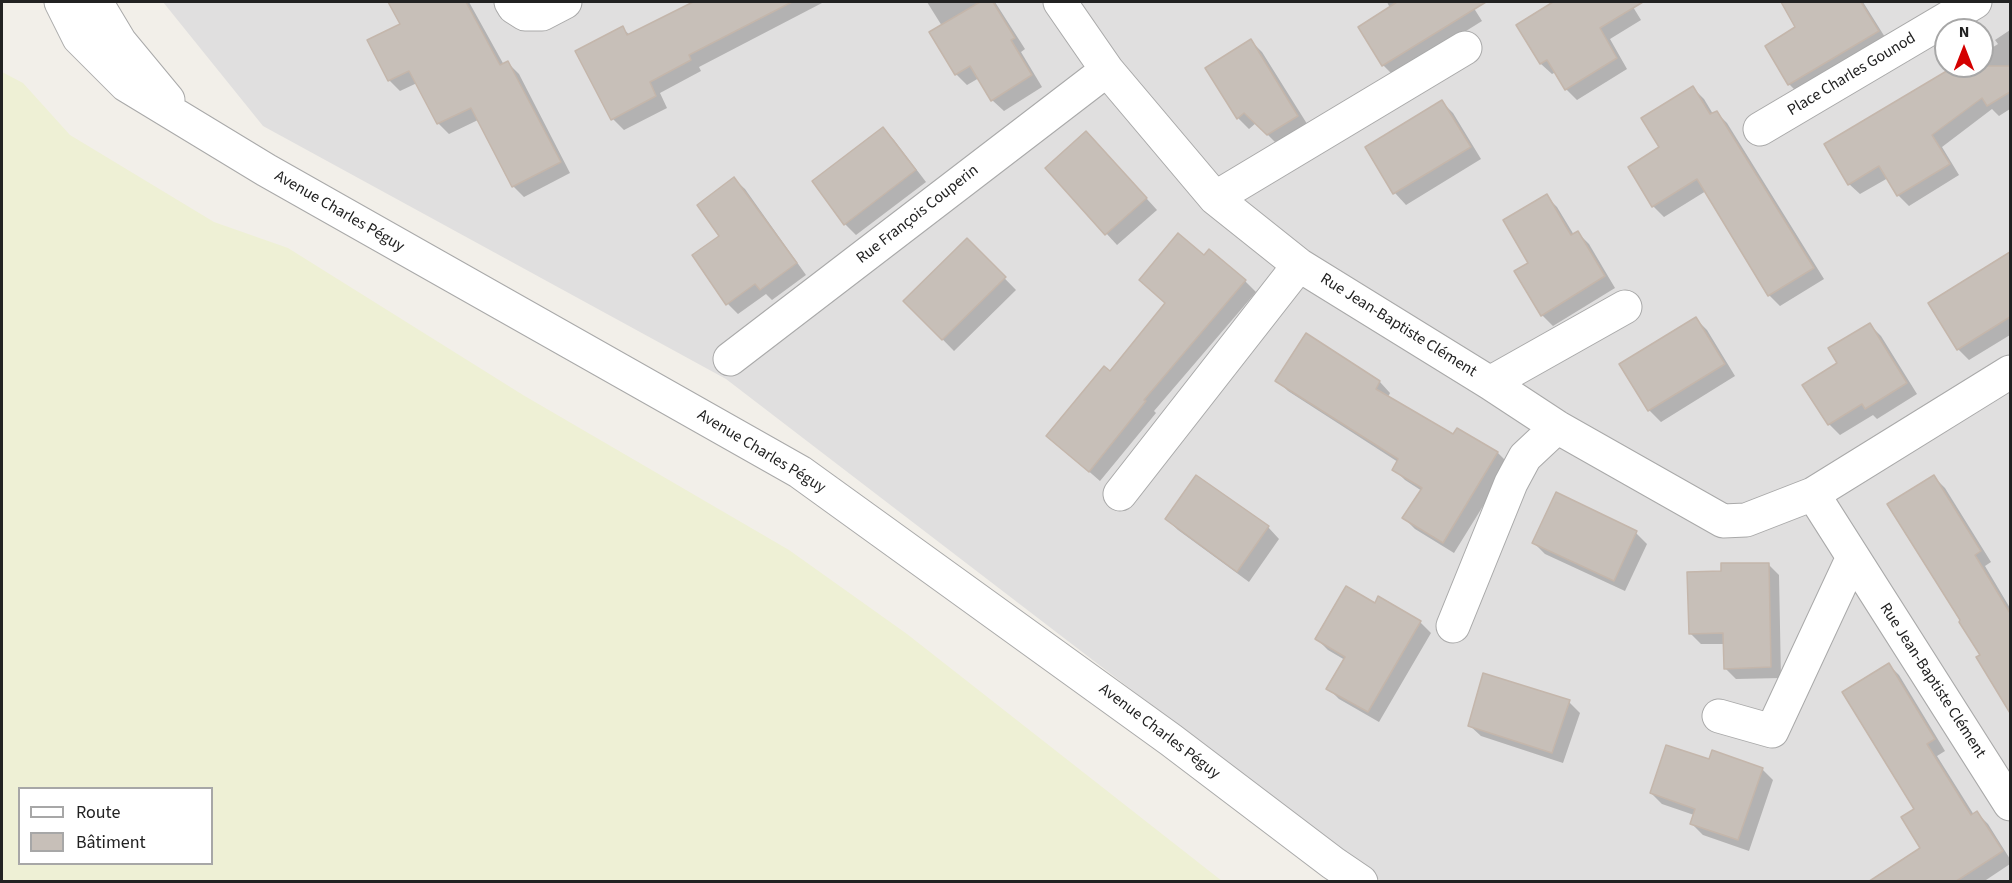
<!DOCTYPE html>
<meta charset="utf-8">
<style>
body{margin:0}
#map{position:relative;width:2012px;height:883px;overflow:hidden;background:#f2efe9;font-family:"Source Sans 3",sans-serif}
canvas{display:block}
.frame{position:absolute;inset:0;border:3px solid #222;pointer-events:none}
.legend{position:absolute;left:18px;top:787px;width:195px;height:78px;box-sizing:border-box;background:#fff;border:2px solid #a7a7a7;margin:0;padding:8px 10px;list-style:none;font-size:18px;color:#222}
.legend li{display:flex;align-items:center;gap:12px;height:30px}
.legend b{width:30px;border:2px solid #a7a7a7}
.north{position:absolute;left:1934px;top:18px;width:60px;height:60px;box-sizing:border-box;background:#fff;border:2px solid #a7a7a7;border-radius:50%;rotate:0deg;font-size:16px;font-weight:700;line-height:24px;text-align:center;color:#222}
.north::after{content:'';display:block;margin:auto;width:21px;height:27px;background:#d40000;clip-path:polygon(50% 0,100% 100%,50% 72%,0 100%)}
</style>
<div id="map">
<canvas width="2012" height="883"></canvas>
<div class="frame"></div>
<ul class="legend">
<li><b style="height:8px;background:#fff"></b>Route</li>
<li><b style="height:16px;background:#c7bfb8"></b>Bâtiment</li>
</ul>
<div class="north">N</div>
</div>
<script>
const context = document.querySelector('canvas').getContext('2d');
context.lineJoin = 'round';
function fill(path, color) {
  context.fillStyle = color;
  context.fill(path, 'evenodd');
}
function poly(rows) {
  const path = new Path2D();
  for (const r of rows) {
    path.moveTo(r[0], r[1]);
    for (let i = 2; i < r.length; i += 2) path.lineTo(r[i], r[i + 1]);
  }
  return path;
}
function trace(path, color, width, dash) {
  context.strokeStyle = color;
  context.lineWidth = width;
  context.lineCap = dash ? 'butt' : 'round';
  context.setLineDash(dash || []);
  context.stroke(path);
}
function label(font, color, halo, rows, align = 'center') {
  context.font = font + ' "Source Sans 3",sans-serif';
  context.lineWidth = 4.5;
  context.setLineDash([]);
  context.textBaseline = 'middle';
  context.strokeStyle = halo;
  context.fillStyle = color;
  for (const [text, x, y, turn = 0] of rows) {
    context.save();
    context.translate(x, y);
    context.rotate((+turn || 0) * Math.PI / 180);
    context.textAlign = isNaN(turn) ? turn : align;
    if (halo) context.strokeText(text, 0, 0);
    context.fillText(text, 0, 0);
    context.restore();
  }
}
fill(poly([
 [163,2,2010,2,2010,881,1381,881,726,379,263,126],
 [1946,30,1982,30,1982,66,1946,66]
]), '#e0dfdf');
fill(poly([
 [2,72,23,83,70,135,214,222,288,248,523,395,789,550,907,634,1222,881,2,881],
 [20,788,212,788,212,864,20,864]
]), '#eef0d5');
fill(poly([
 [390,2,469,2,504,65,508,63,519,74,570,173,524,197,513,186,478,120,449,134,438,123,417,83,400,91,389,80,369,40,402,25],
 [696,2,821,2,822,3,699,67,701,71,660,93,667,108,624,130,613,119,577,52,622,28,630,35],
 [927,2,995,2,1025,49,1021,52,1042,87,1004,111,992,100,979,78,967,85,956,74,942,26],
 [1387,2,1470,2,1482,21,1394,76,1383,65,1390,8],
 [1556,2,1630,2,1641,20,1610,39,1627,69,1577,100,1566,89,1556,72,1552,74,1541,64,1518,25],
 [1782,2,1863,2,1888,42,1800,95,1789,84,1767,46,1797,27],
 [2010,30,2010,109,1999,116,1992,109,1942,147,1959,175,1909,206,1898,195,1888,178,1860,194,1849,184,1962,66,1982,66,1982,54,1998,44,1995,40],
 [1251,41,1262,52,1309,127,1279,146,1256,123,1249,129,1238,118,1207,69],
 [1693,88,1704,99,1713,114,1716,112,1727,123,1824,279,1780,306,1769,295,1706,191,1664,217,1653,206,1630,167,1661,148],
 [1442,102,1453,113,1481,159,1406,205,1395,193,1367,147],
 [883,129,894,140,926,182,856,235,845,224],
 [1098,145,1157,210,1117,245,1106,233],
 [734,179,745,189,806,275,772,300,766,294,738,314,728,304,721,236],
 [1546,196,1557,207,1574,235,1578,233,1589,244,1615,288,1553,326,1542,315,1530,264],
 [967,240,1016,290,954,351,905,301],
 [1204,257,1245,281,1256,292,1154,411,1156,413,1100,481,1048,436,1110,373],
 [2003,258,2010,266,2010,335,1969,360,1958,349],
 [1696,319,1707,330,1735,376,1661,422,1649,410,1621,365],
 [1870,325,1881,336,1917,394,1877,419,1873,415,1840,435,1829,424,1839,364],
 [1307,335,1380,382,1390,393,1388,397,1453,436,1457,430,1498,453,1509,464,1454,553,1415,529,1404,518,1422,491,1405,480,1394,469,1398,462,1288,391,1277,380],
 [1934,477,1945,488,1991,562,1985,566,2010,608,2010,711,1978,658,1982,655],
 [1167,519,1268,527,1279,539,1249,582,1178,530],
 [1636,533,1647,544,1625,591,1545,554,1534,543],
 [1768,564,1779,575,1781,678,1736,679,1725,668,1725,644,1701,644,1690,633,1722,572],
 [1375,605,1420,622,1431,633,1379,722,1339,699,1328,688,1345,660,1328,650,1317,639],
 [1888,664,1899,675,1945,751,1937,756,1974,815,1977,813,1988,824,2010,859,2010,864,1983,882,1899,882,1922,848],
 [1569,702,1580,713,1563,763,1481,736,1469,725],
 [1710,761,1762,769,1773,780,1749,851,1703,835,1692,824,1694,815,1662,804,1651,793]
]), '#0003');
const building = poly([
 [388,2,466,2,500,65,508,61,561,162,512,187,471,108,437,124,409,71,388,81,367,40,400,24,388,2],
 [693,2,792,2,689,55,691,60,650,82,656,96,611,120,575,51,623,26,627,35,693,2],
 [980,2,993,2,1015,38,1011,40,1032,75,991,101,970,66,955,75,929,32,980,2],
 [1397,2,1486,2,1382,66,1358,27,1397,2],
 [1553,2,1643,2,1600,28,1617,58,1565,90,1547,60,1540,64,1516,25,1553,2],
 [1781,2,1861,2,1879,31,1788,85,1765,46,1795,27,1781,2],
 [1251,39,1298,116,1267,135,1244,113,1237,119,1205,68,1251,39],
 [1955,66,2010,66,2010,92,1987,106,1982,98,1932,135,1950,164,1897,196,1879,166,1848,185,1824,144,1955,66],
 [1693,86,1710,114,1717,111,1814,268,1768,296,1697,179,1652,207,1628,167,1659,147,1641,118,1693,86],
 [1442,100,1471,147,1393,194,1365,147,1442,100],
 [883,127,916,170,844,225,812,181,883,127],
 [1086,131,1147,198,1105,235,1045,168,1086,131],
 [734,177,797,263,760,290,755,284,726,305,692,255,719,236,697,205,734,177],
 [1547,194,1571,235,1578,231,1605,276,1541,316,1514,271,1528,263,1503,220,1547,194],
 [1178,233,1204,255,1209,249,1246,280,1144,400,1146,401,1089,472,1046,436,1104,366,1110,371,1165,303,1139,280,1178,233],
 [967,238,1006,277,942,340,903,301,967,238],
 [2010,252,2010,317,1957,350,1928,303,2010,252],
 [1696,317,1725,364,1648,411,1619,364,1696,317],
 [1870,323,1907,383,1865,409,1862,404,1828,425,1802,385,1837,363,1828,348,1870,323],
 [1306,333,1380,381,1376,389,1453,434,1457,428,1498,452,1443,543,1402,518,1422,488,1392,470,1398,459,1275,381,1306,333],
 [1196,475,1269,526,1237,572,1165,519,1196,475],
 [1934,475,1981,551,1975,555,2010,613,2010,713,1976,657,1980,655,1959,622,1960,620,1887,504,1934,475],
 [1556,492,1637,531,1614,581,1532,543,1556,492],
 [1721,563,1769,563,1771,667,1724,669,1723,633,1689,634,1687,572,1721,571,1721,563],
 [1346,586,1375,603,1378,596,1421,621,1368,712,1326,689,1345,657,1315,639,1346,586],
 [1889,663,1935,739,1927,744,1971,815,1977,811,2003,851,1955,882,1868,882,1920,848,1901,817,1914,809,1842,692,1889,663],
 [1483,673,1570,700,1552,753,1468,726,1483,673],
 [1666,745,1709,759,1712,750,1763,768,1738,840,1690,824,1695,809,1650,793,1666,745]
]);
fill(building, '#c7bfb8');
trace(building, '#c4b6ab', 1.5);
const minor = poly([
 [61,2,79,38,126,85,266,170,800,472,1171,740,1333,863,1361,882],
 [96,2,120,42,168,100],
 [511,2,514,7,525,14,542,14,565,2],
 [1060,2,1107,70,1215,198,1299,265,1490,383,1557,427,1723,521,1746,520,1813,494,2010,372],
 [1760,129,1975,2],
 [1215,198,1465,48],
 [730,359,1107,70],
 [1490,383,1625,307],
 [1120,494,1299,265],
 [1813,494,2010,804],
 [1453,626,1511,483,1525,457,1557,427],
 [1719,716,1772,731,1853,557]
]);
trace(minor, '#a9a9a9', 35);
trace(minor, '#fff', 33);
label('16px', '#222', '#fff', [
 ["Place Charles Gounod",1852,75,-31],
 ["Avenue Charles Péguy",339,212,30],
 ["Rue François Couperin",918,215,-38],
 ["Rue Jean-Baptiste Clément",1398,326,32],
 ["Avenue Charles Péguy",761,452,31],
 ["Rue Jean-Baptiste Clément",1932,681,57],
 ["Avenue Charles Péguy",1159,732,37]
]);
</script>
